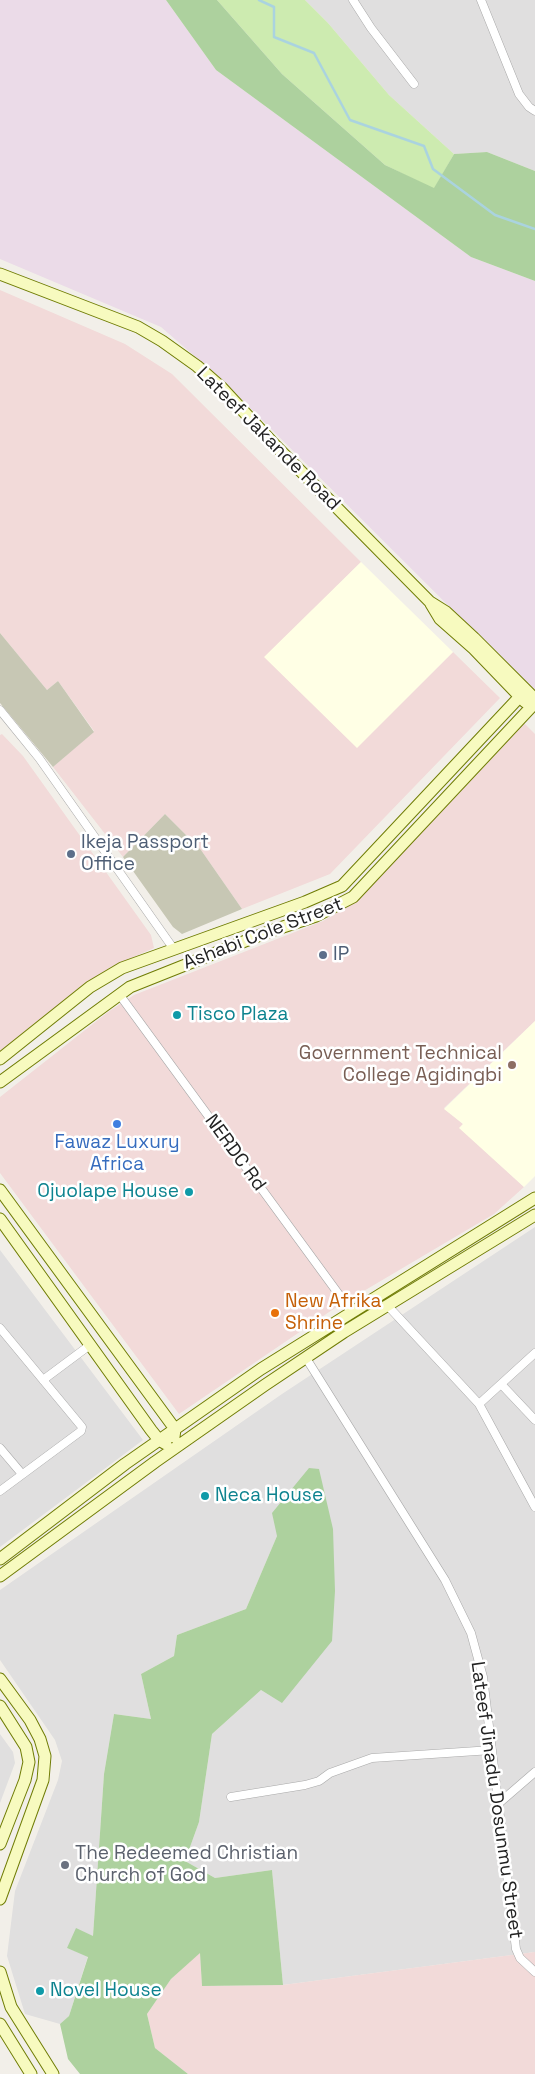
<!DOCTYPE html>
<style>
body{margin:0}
canvas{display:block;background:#f2efe9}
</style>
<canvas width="535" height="2074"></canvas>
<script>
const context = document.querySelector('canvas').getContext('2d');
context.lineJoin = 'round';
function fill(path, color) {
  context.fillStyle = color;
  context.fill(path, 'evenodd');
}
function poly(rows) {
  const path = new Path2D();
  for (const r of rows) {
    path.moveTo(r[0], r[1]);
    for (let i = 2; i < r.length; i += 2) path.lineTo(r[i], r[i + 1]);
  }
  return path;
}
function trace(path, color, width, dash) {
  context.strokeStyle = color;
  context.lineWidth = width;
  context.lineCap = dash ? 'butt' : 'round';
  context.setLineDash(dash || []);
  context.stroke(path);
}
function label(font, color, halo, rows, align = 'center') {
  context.font = font + ' "Space Grotesk",sans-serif';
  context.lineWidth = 5;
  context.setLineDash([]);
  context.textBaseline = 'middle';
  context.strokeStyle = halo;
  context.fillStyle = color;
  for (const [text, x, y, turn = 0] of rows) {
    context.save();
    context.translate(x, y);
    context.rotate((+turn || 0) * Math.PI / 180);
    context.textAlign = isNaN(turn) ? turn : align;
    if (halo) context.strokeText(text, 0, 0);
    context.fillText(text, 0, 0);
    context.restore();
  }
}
fill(poly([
 [305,0,535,0,535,171,487,152,454,154,389,95,328,23],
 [535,1227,535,1952,283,1985,272,1870,215,1878,185,1861,199,1822,212,1734,261,1690,281,1702,277,1536,246,1609,177,1635,174,1656,141,1674,151,1719,114,1714,104,1774,93,1936,67,1948,88,1956,69,2016,60,2024,25,2014,7,1956,15,1891,58,1780,62,1761,55,1740,0,1660,0,1590,282,1394],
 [0,1250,143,1440,0,1547],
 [0,1734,13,1752,15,1763,0,1803]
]), '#e0dfdf');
fill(poly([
 [0,290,125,344,172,374,361,562,265,657,357,747,453,652,500,698,330,874,242,909,201,850,165,814,123,857,53,767,94,731,58,681,47,690,0,633],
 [524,723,535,734,535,1021,444,1108,463,1124,460,1128,524,1187,494,1214,335,1308,179,1414,0,1173,0,1097,108,1012,134,995,323,921,357,901],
 [2,734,23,756,151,935,154,948,111,967,0,1052,0,735],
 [200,1952,202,1986,283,1985,535,1952,535,2074,188,2074,155,2048,147,2014,171,1979]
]), '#f2dad9');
fill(poly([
 [0,0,166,0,216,70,471,257,535,281,535,692,221,379,161,327,0,259]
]), '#ebdbe8');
fill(poly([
 [361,562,453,652,357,748,264,657],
 [535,1021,535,1176,524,1187,459,1128,463,1124,444,1109]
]), '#ffffe5');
fill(poly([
 [0,633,47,690,58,681,94,732,53,767,0,703],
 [165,814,201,850,242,909,182,934,173,927,123,857]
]), '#c7c7b4');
fill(poly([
 [217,0,305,0,328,23,389,95,454,154,434,189,385,165,282,74]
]), '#cdebb0');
fill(poly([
 [166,0,217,0,282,74,385,165,434,188,454,154,487,152,535,171,535,281,471,257,216,70],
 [309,1468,319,1469,333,1529,335,1591,332,1641,282,1703,261,1690,212,1734,199,1822,185,1861,215,1878,272,1870,283,1985,202,1986,200,1953,171,1979,147,2014,155,2048,188,2074,80,2074,68,2059,60,2024,69,2016,88,1957,67,1948,76,1928,93,1936,104,1774,114,1714,151,1719,141,1674,174,1656,177,1635,246,1609,277,1536,272,1513]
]), '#add19e');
trace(poly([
 [259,0,274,7,274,37,314,53,350,120,424,146,433,169,495,215,535,229]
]), '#aad3df', 2.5);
const street = poly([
 [353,0,371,28,414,84],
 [481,0,519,94,529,107,535,111],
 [0,710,39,758,173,948],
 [119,994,351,1311],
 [388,1306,479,1404,535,1507],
 [0,1328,82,1427,81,1431,0,1491],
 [306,1358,445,1580,471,1633,483,1677,516,1949,520,1958,535,1972],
 [43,1380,90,1345],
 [501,1384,535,1420],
 [479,1404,535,1353],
 [0,1448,22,1474],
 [231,1797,305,1785,319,1781,330,1773,372,1758,492,1750],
 [498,1804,535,1772]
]);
const secondary = poly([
 [0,274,138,327,162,341,197,366,222,388,272,442,430,602,446,612,474,638,535,699],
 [431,604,440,619,474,649,525,702],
 [0,1059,90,987,122,968,305,902,342,886,526,690],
 [0,1082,130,987,268,932,316,916,353,897,535,703],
 [0,1190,175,1429,174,1437],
 [0,1219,151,1430,159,1440,166,1444],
 [0,1559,125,1464,261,1369,535,1198],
 [0,1576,155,1462,265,1385,344,1332,535,1215],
 [0,1679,30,1720,40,1739,45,1756,43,1780,0,1899],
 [0,1706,26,1747,29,1762,25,1780,0,1844],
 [0,1972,11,2007,53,2074],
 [0,2024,31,2074]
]);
trace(street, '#a9a9a9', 9);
trace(secondary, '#707d05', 13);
trace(street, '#fff', 8);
trace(secondary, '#f7fabf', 11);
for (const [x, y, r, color] of [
 [71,854,5,"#5c6f8a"],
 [323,955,5,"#5c6f8a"],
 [177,1015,5,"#0f9aa8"],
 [512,1065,5,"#8d6e63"],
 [117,1124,5,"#3f7fe0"],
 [189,1192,5,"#0f9aa8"],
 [275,1313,5,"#e8710a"],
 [205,1496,5,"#0f9aa8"],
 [65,1865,5,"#6b7280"],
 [40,1991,5,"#0f9aa8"]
]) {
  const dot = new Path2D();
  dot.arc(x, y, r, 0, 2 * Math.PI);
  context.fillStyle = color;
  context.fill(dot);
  trace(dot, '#fff', 2);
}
label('19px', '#222', '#fff', [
 ["Lateef Jakande Road",268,439,45],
 ["Ashabi Cole Street",263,934,-21],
 ["NERDC Rd",235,1153,54],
 ["Lateef Jinadu Dosunmu Street",496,1800,82]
]);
label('19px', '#4e5e75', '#fff', [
 ["Ikeja Passport",81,843],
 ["Office",81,865],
 ["IP",333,955]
], 'left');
label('19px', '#0d838f', '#fff', [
 ["Tisco Plaza",187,1015],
 ["Ojuolape House",179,1192,"right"],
 ["Neca House",215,1496],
 ["Novel House",50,1991]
], 'left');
label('19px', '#785e54', '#fff', [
 ["Government Technical",502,1054],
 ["College Agidingbi",502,1076]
], 'right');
label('19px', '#366cbe', '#fff', [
 ["Fawaz Luxury",117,1143],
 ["Africa",117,1165]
]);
label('19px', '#c56008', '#fff', [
 ["New Afrika",285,1302],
 ["Shrine",285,1324]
], 'left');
label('19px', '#5b616d', '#fff', [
 ["The Redeemed Christian",75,1854],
 ["Church of God",75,1876]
], 'left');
</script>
